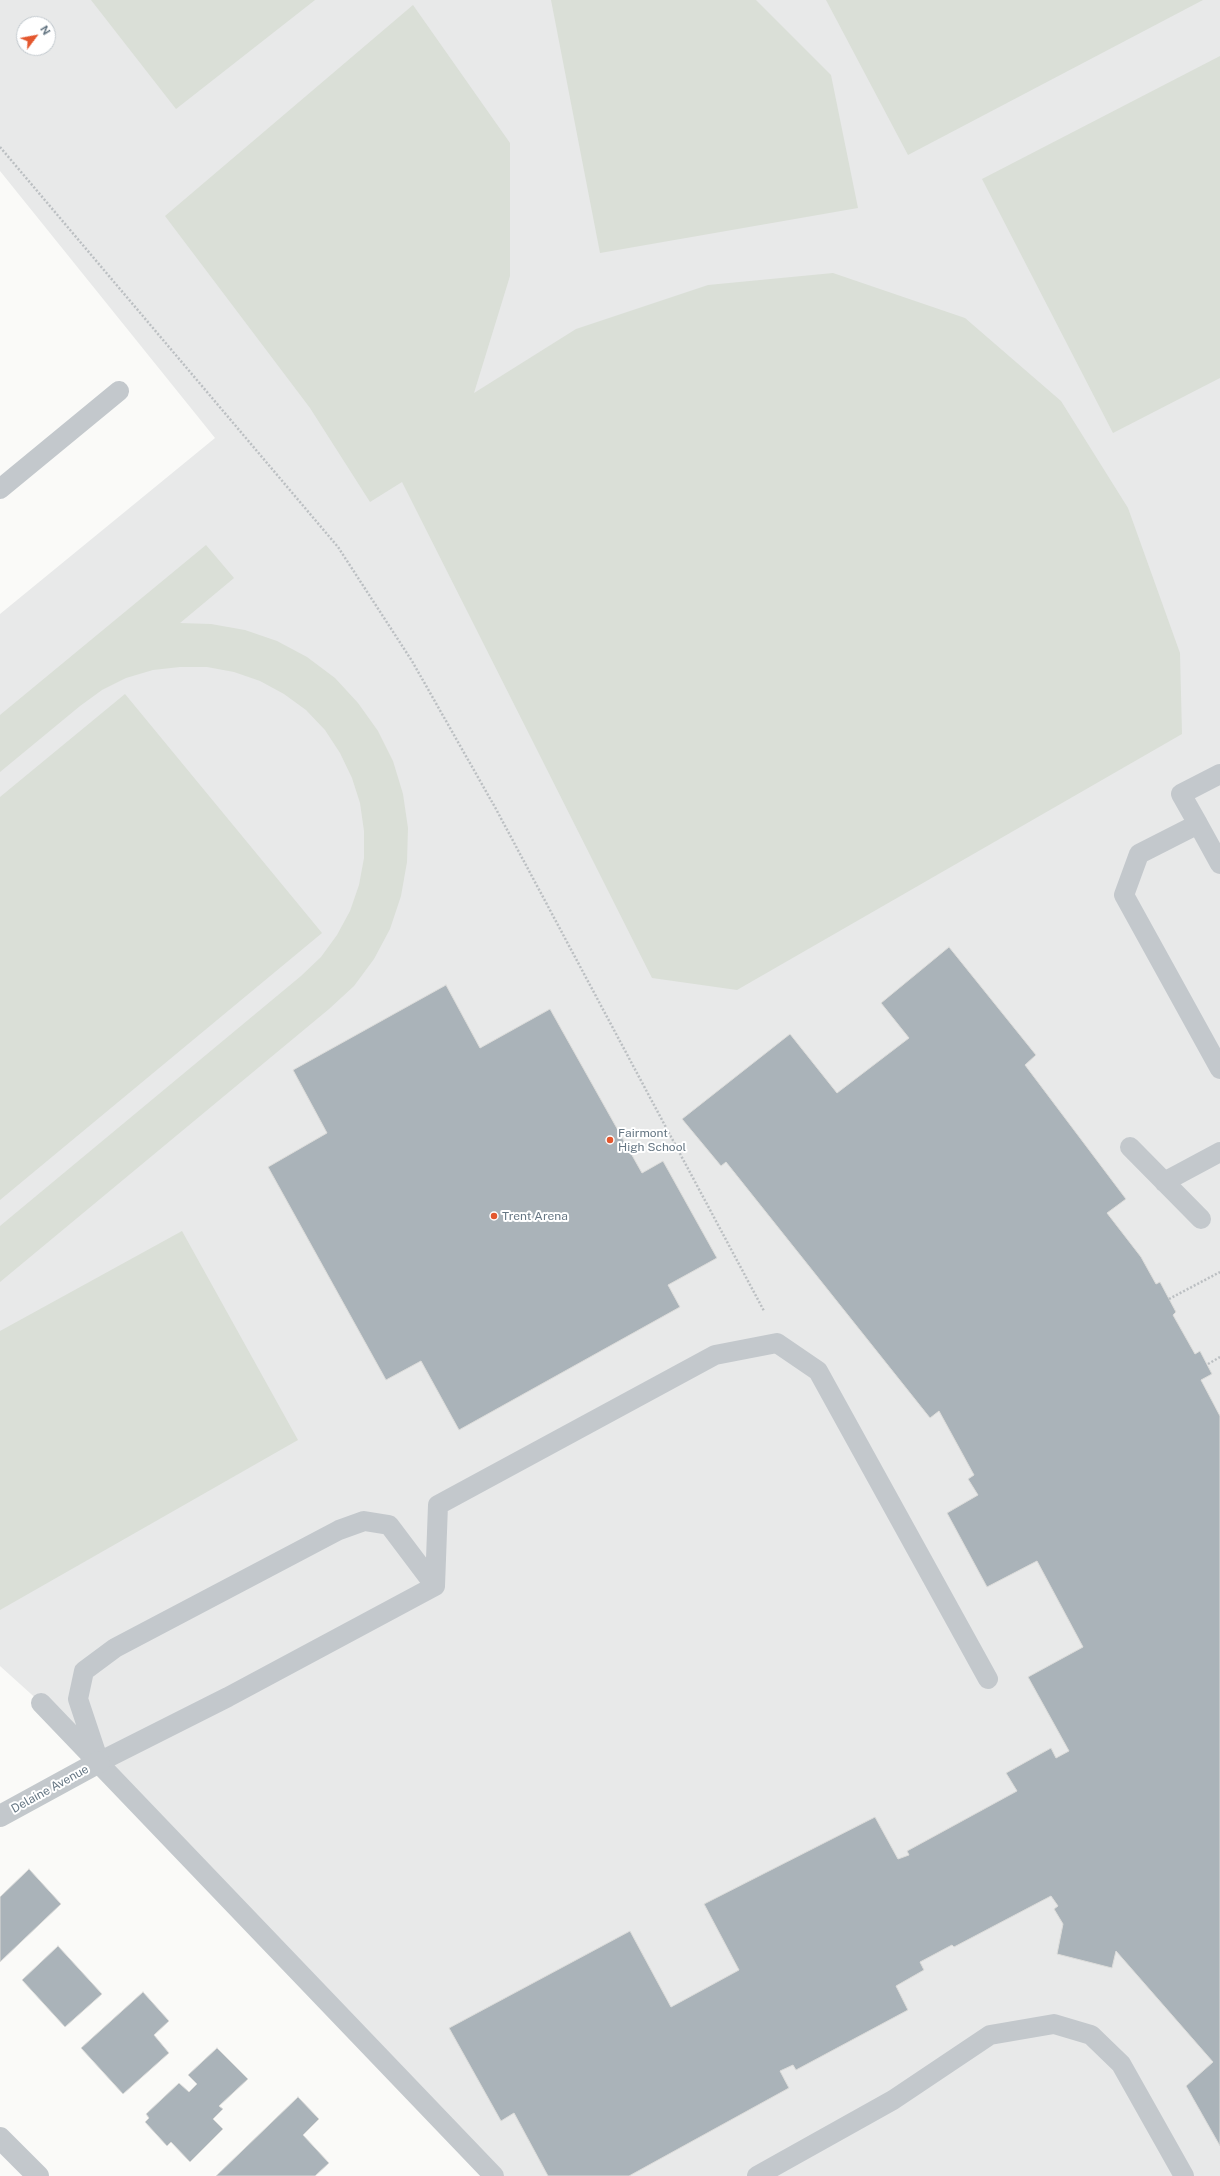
<!DOCTYPE html>
<style>
body{margin:0}
#map{position:relative;width:1220px;height:2176px;overflow:hidden;background:#fafaf8;font-family:"Public Sans",sans-serif}
canvas{display:block}
.north{position:absolute;left:16px;top:16px;width:40px;height:40px;box-sizing:border-box;background:#fff;border:1px solid #c1c8cd;border-radius:50%;rotate:58deg;font-size:11px;font-weight:700;line-height:16px;text-align:center;color:#657683}
.north::after{content:'';display:block;margin:auto;width:14px;height:18px;background:#e4572e;clip-path:polygon(50% 0,100% 100%,50% 72%,0 100%)}
</style>
<div id="map">
<canvas width="1220" height="2176"></canvas>
<div class="north">N</div>
</div>
<script>
const context = document.querySelector('canvas').getContext('2d');
context.lineJoin = 'round';
function fill(path, color) {
  context.fillStyle = color;
  context.fill(path, 'evenodd');
}
function poly(rows) {
  const path = new Path2D();
  for (const r of rows) {
    path.moveTo(r[0], r[1]);
    for (let i = 2; i < r.length; i += 2) path.lineTo(r[i], r[i + 1]);
  }
  return path;
}
function trace(path, color, width, dash) {
  context.strokeStyle = color;
  context.lineWidth = width;
  context.lineCap = dash ? 'butt' : 'round';
  context.setLineDash(dash || []);
  context.stroke(path);
}
function label(font, color, halo, rows, align = 'center') {
  context.font = font + ' "Public Sans",sans-serif';
  context.lineWidth = 4;
  context.setLineDash([]);
  context.textBaseline = 'middle';
  context.strokeStyle = halo;
  context.fillStyle = color;
  for (const [text, x, y, turn = 0] of rows) {
    context.save();
    context.translate(x, y);
    context.rotate((+turn || 0) * Math.PI / 180);
    context.textAlign = isNaN(turn) ? turn : align;
    if (halo) context.strokeText(text, 0, 0);
    context.fillText(text, 0, 0);
    context.restore();
  }
}
fill(poly([
 [0,0,1220,0,1220,2176,494,2176,41,1703,0,1666,0,614,215,438,0,171],
 [24,24,48,24,48,48,24,48]
]), '#e8e9e9');
fill(poly([
 [91,0,315,0,176,109],
 [551,0,756,0,831,75,858,208,600,253],
 [826,0,1203,0,908,155],
 [413,5,510,143,510,276,474,393,576,329,708,285,833,273,965,318,1061,401,1128,508,1180,653,1182,734,737,990,652,978,402,482,370,502,310,408,165,216],
 [1220,56,1220,378,1113,433,982,179],
 [206,545,234,578,180,623,211,624,245,630,277,641,307,657,335,678,358,703,378,731,393,761,403,794,408,828,407,862,401,896,390,929,374,959,354,986,329,1009,0,1282,0,1226,301,976,321,957,337,935,350,911,359,885,364,858,364,831,360,803,352,778,340,753,325,730,306,710,284,694,260,681,234,672,207,667,180,667,153,670,126,678,102,690,80,706,0,772,0,715],
 [125,694,322,933,0,1200,0,797],
 [182,1231,298,1440,0,1610,0,1331]
]), '#dadfd7');
const building = poly([
 [949,947,1036,1055,1025,1065,1126,1199,1107,1213,1141,1257,1156,1284,1160,1282,1176,1312,1173,1315,1195,1354,1200,1351,1212,1374,1201,1380,1220,1416,1220,2146,1186,2086,1213,2062,1116,1951,1112,1968,1057,1954,1063,1924,1054,1909,1058,1906,1051,1896,954,1947,952,1945,920,1962,924,1970,896,1986,908,2010,796,2070,793,2065,780,2071,789,2088,629,2176,548,2176,514,2113,501,2121,449,2028,630,1931,671,2007,739,1970,704,1904,875,1817,898,1859,909,1855,907,1851,1017,1791,1006,1773,1051,1748,1056,1758,1069,1751,1028,1677,1083,1647,1037,1561,987,1587,947,1513,978,1495,968,1479,974,1475,939,1411,930,1418,726,1162,721,1166,682,1119,790,1034,837,1093,909,1038,881,1003,949,947],
 [446,985,480,1048,550,1009,642,1173,663,1161,717,1258,668,1285,680,1307,459,1430,421,1361,386,1380,268,1167,327,1133,293,1070,446,985],
 [29,1869,61,1904,0,1962,0,1897,29,1869],
 [58,1946,102,1994,65,2027,22,1980,58,1946],
 [143,1992,169,2021,154,2035,169,2053,123,2094,81,2048,143,1992],
 [217,2048,248,2079,219,2106,223,2109,213,2119,223,2129,190,2162,171,2142,167,2146,145,2122,149,2118,146,2114,179,2083,189,2092,197,2084,188,2075,217,2048],
 [298,2097,319,2119,303,2135,329,2163,315,2176,216,2176,298,2097]
]);
fill(building, '#aab3b9');
trace(building, '#dcdcda', 1);
trace(poly([
 [0,147,338,547,412,661,496,809,764,1311],
 [1169,1299,1220,1272],
 [1208,1364,1220,1357]
]), '#bbbfc2', 2.5, [2, 2]);
trace(poly([
 [0,489,119,391],
 [1198,824,1181,794,1220,774],
 [1220,864,1198,824,1139,854,1124,895,1220,1069],
 [1130,1147,1201,1219],
 [1164,1182,1220,1152],
 [435,1586,389,1525,364,1521,339,1530,115,1648,84,1671,78,1699,99,1762,228,1697,435,1586,438,1505,715,1355,777,1343,818,1371,988,1679],
 [41,1703,494,2176],
 [757,2176,893,2100,990,2035,1054,2024,1091,2035,1121,2064,1184,2176]
]), '#c3c8cc', 20);
trace(poly([
 [0,1816,99,1762],
 [0,2138,38,2176]
]), '#c3c8cc', 22);
for (const [x, y, r, color] of [
 [610,1140,4,"#e4572e"],
 [494,1216,4,"#e4572e"]
]) {
  const dot = new Path2D();
  dot.arc(x, y, r, 0, 2 * Math.PI);
  context.fillStyle = color;
  context.fill(dot);
  trace(dot, '#fff', 1.5);
}
label('12px', '#657683', '#fff', [
 ["Fairmont",618,1133],
 ["High School",618,1147],
 ["Trent Arena",502,1216]
], 'left');
label('12px', '#657683', '#fff', [
 ["Delaine Avenue",50,1789,-29]
]);
</script>
